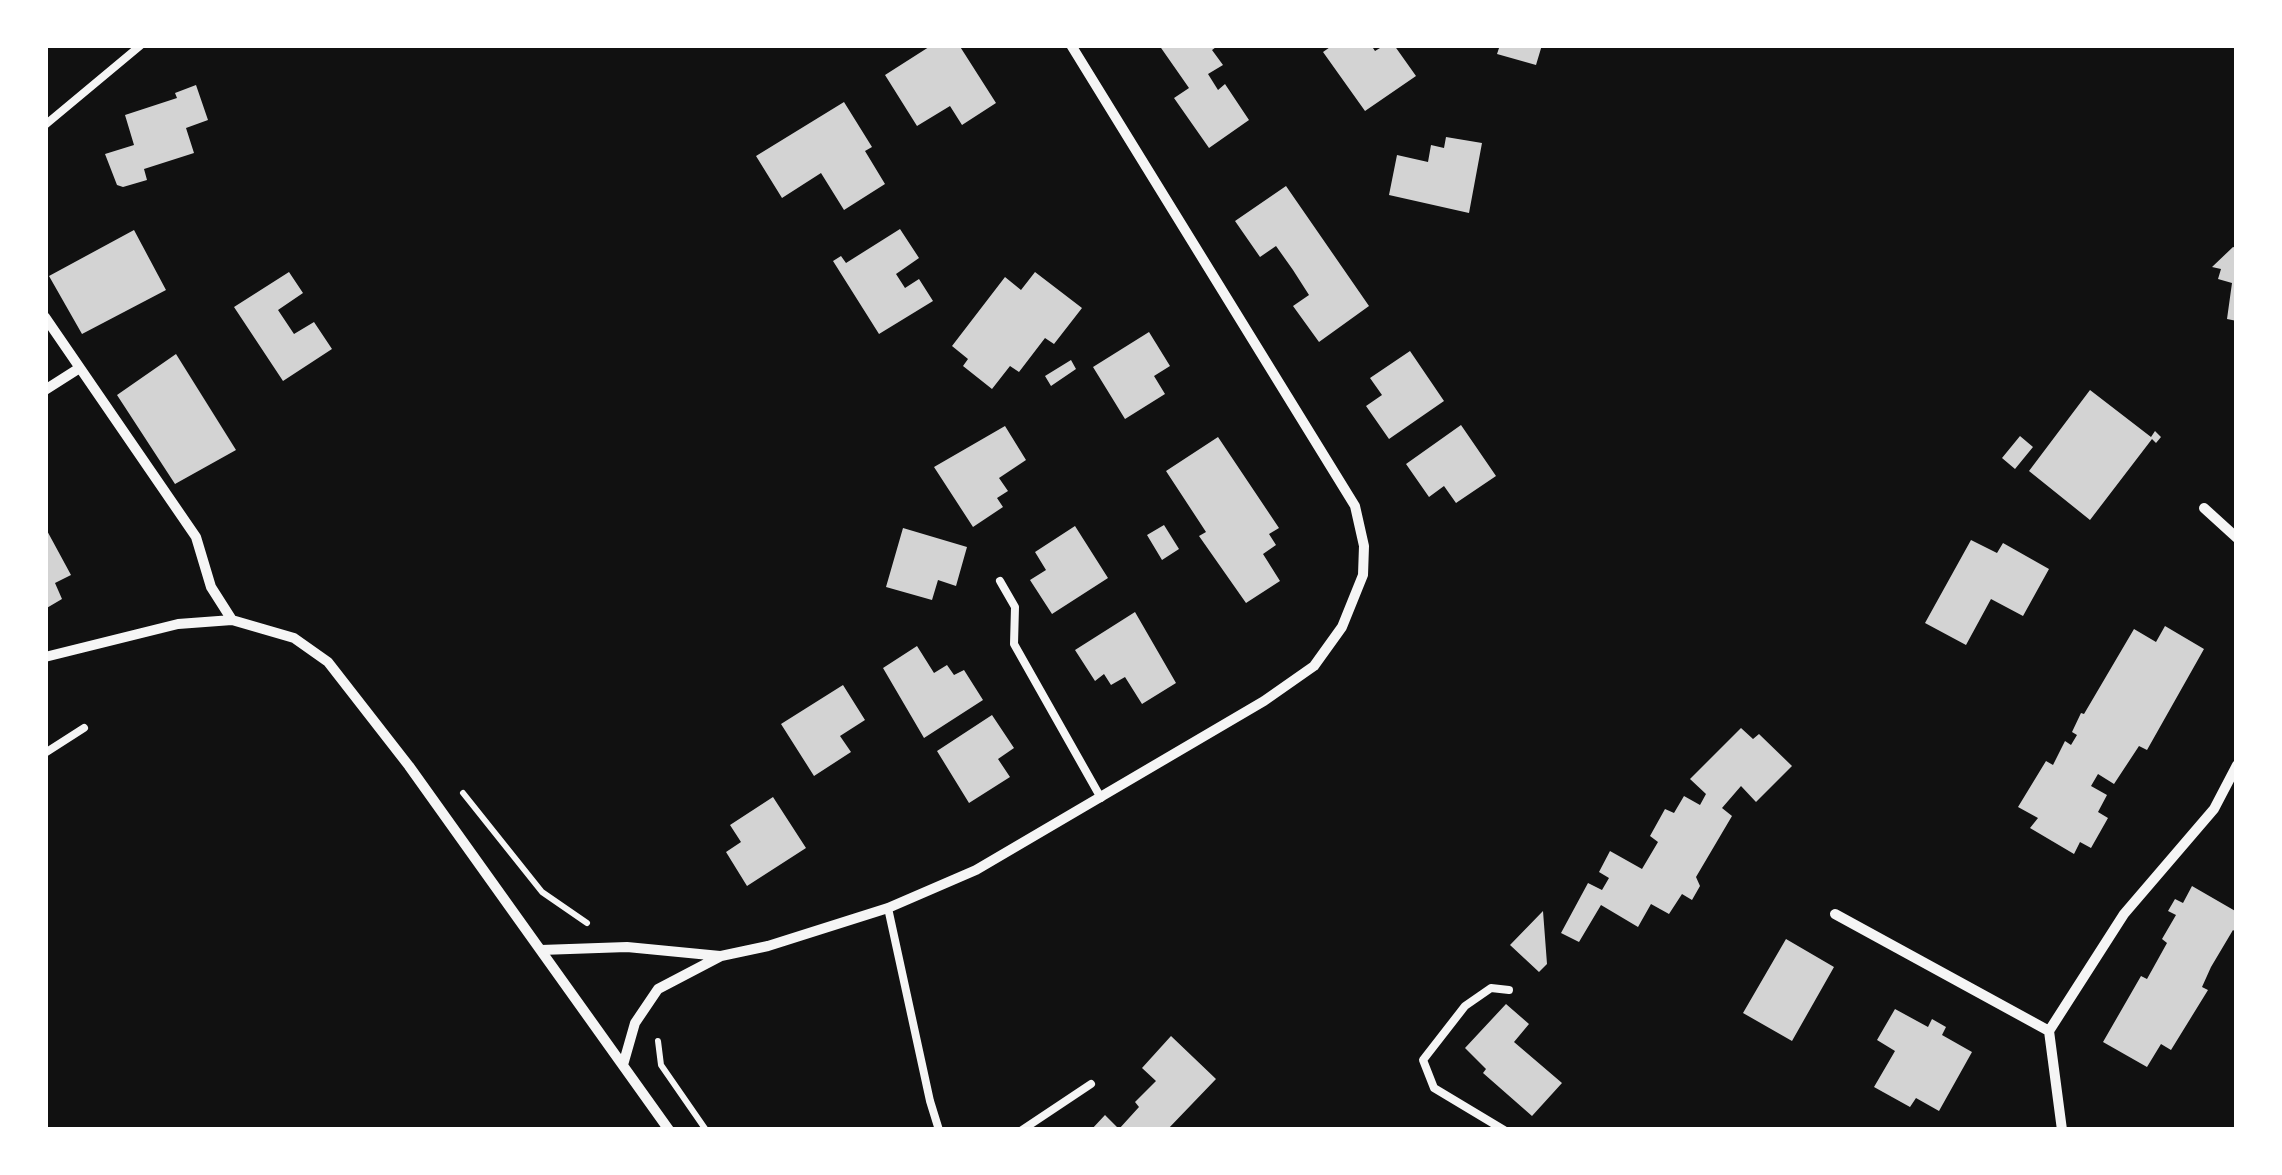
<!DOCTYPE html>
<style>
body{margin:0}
#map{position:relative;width:2282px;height:1175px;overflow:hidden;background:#111;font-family:Ubuntu,sans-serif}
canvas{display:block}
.frame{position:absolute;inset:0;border:48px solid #fff;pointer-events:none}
</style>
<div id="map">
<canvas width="2282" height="1175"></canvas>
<div class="frame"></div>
</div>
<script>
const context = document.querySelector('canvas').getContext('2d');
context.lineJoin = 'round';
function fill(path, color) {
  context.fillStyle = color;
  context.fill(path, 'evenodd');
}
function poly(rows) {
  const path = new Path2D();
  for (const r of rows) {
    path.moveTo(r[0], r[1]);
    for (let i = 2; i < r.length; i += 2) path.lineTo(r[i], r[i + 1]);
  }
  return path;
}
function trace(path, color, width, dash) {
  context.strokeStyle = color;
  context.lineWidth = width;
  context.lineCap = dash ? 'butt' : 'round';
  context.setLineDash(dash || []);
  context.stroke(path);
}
fill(poly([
 [932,45,959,45,996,103,962,125,950,106,917,126,885,75],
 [1159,45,1219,45,1212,50,1223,65,1208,74,1218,90,1225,84,1249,120,1209,148,1174,98,1189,88],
 [1333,45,1371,45,1375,51,1385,45,1394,45,1416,76,1365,111,1323,52],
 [1500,45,1542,45,1536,65,1497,54],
 [196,85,208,120,186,128,194,153,144,169,147,180,123,187,117,185,105,154,134,145,125,115,177,98,175,93],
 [844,102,872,147,865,151,885,184,844,210,821,173,782,198,756,156],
 [1446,137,1482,143,1469,213,1389,195,1397,155,1428,162,1431,145,1444,148],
 [1286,186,1369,306,1319,342,1293,306,1309,295,1293,270,1276,246,1260,257,1235,221],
 [900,229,919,258,896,274,905,288,919,279,933,301,879,334,833,261,841,256,846,263],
 [134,230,166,290,82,334,49,276],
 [2233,247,2237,248,2237,321,2227,319,2232,283,2218,279,2221,269,2212,267],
 [289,272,303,293,278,310,294,334,314,322,332,349,283,381,234,307],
 [1035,272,1082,308,1054,344,1045,338,1019,372,1010,366,992,389,963,366,968,359,952,346,1005,277,1021,290],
 [1149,332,1170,366,1154,376,1165,394,1125,419,1093,367],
 [1410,351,1444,401,1389,439,1366,406,1382,395,1370,378],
 [176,354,236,450,175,484,117,395],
 [1071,360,1076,369,1051,386,1045,376],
 [2090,390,2151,437,2155,431,2161,437,2156,443,2152,439,2090,520,2029,471],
 [1461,425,1496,476,1456,503,1444,486,1429,497,1406,464],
 [1005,426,1026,460,999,478,1008,491,997,498,1003,507,973,527,934,467],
 [2020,436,2033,447,2015,469,2002,458],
 [1218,437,1279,528,1269,534,1276,545,1263,554,1280,581,1246,603,1199,536,1206,532,1166,471],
 [1164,525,1179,549,1162,560,1147,535],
 [1075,526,1108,578,1052,614,1030,580,1046,570,1035,552],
 [45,527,71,575,55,583,62,599,45,609],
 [903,528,967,547,956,586,938,580,932,600,886,587],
 [1971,540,1997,553,2003,543,2049,569,2023,616,1991,599,1966,645,1925,623],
 [1135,612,1176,683,1142,704,1125,677,1111,685,1104,674,1095,681,1075,650],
 [2165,626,2204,649,2147,750,2139,746,2114,784,2098,774,2091,786,2107,795,2098,812,2108,818,2091,848,2080,842,2074,854,2030,828,2038,818,2018,807,2046,761,2053,765,2065,741,2071,745,2077,735,2072,732,2081,713,2084,714,2134,629,2156,642],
 [917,646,934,673,947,665,954,675,964,670,983,700,924,738,883,668],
 [843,685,865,720,840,736,851,752,814,776,781,724],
 [992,715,1014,748,998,759,1010,777,969,803,937,751],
 [1741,728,1753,739,1759,734,1792,766,1756,802,1741,786,1722,808,1732,816,1696,877,1700,886,1692,900,1682,894,1669,914,1651,904,1638,927,1601,905,1579,942,1561,933,1588,883,1602,890,1609,878,1599,872,1610,851,1642,869,1658,842,1650,836,1665,809,1674,813,1684,796,1700,805,1706,794,1690,779],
 [773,797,806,848,747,886,726,852,741,842,730,825],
 [2192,886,2237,912,2237,933,2233,930,2211,967,2202,987,2208,990,2171,1050,2161,1044,2147,1067,2103,1042,2141,976,2147,979,2167,943,2162,939,2176,915,2168,911,2175,899,2183,903],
 [1543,911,1547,964,1539,972,1510,945],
 [1786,939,1834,967,1792,1041,1743,1013],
 [1506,1004,1529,1024,1514,1042,1562,1083,1532,1116,1483,1073,1486,1069,1465,1048],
 [1895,1009,1928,1027,1932,1019,1946,1027,1942,1035,1972,1052,1939,1111,1916,1098,1910,1107,1874,1087,1895,1051,1877,1040],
 [1171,1036,1216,1079,1167,1130,1091,1130,1105,1115,1119,1129,1139,1107,1135,1102,1156,1081,1142,1068]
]), '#d3d3d3');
trace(poly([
 [463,793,542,892,587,923],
 [658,1041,661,1065,706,1130]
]), '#f5f5f5', 6);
trace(poly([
 [45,125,141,45],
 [1000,581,1015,607,1014,644,1101,798],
 [45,753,84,728],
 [888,908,930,1101,939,1130],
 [1022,1130,1091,1084],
 [1504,1130,1434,1088,1423,1060,1465,1006,1491,988,1509,990]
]), '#f5f5f5', 8);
trace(poly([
 [45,317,196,537,211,587,232,620],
 [45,390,78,369],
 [2204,508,2237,538],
 [45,657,178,624,232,620,294,638,328,662,409,766,669,1130],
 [1835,914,2049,1031,2062,1130],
 [541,950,627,947,720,956],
 [2049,1031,2124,914,2214,809,2237,765],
 [623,1065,635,1023,658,989,721,956,768,946,888,908,976,870,1264,701,1314,666,1342,627,1363,575,1364,546,1355,506,1071,45]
]), '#f5f5f5', 10);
</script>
